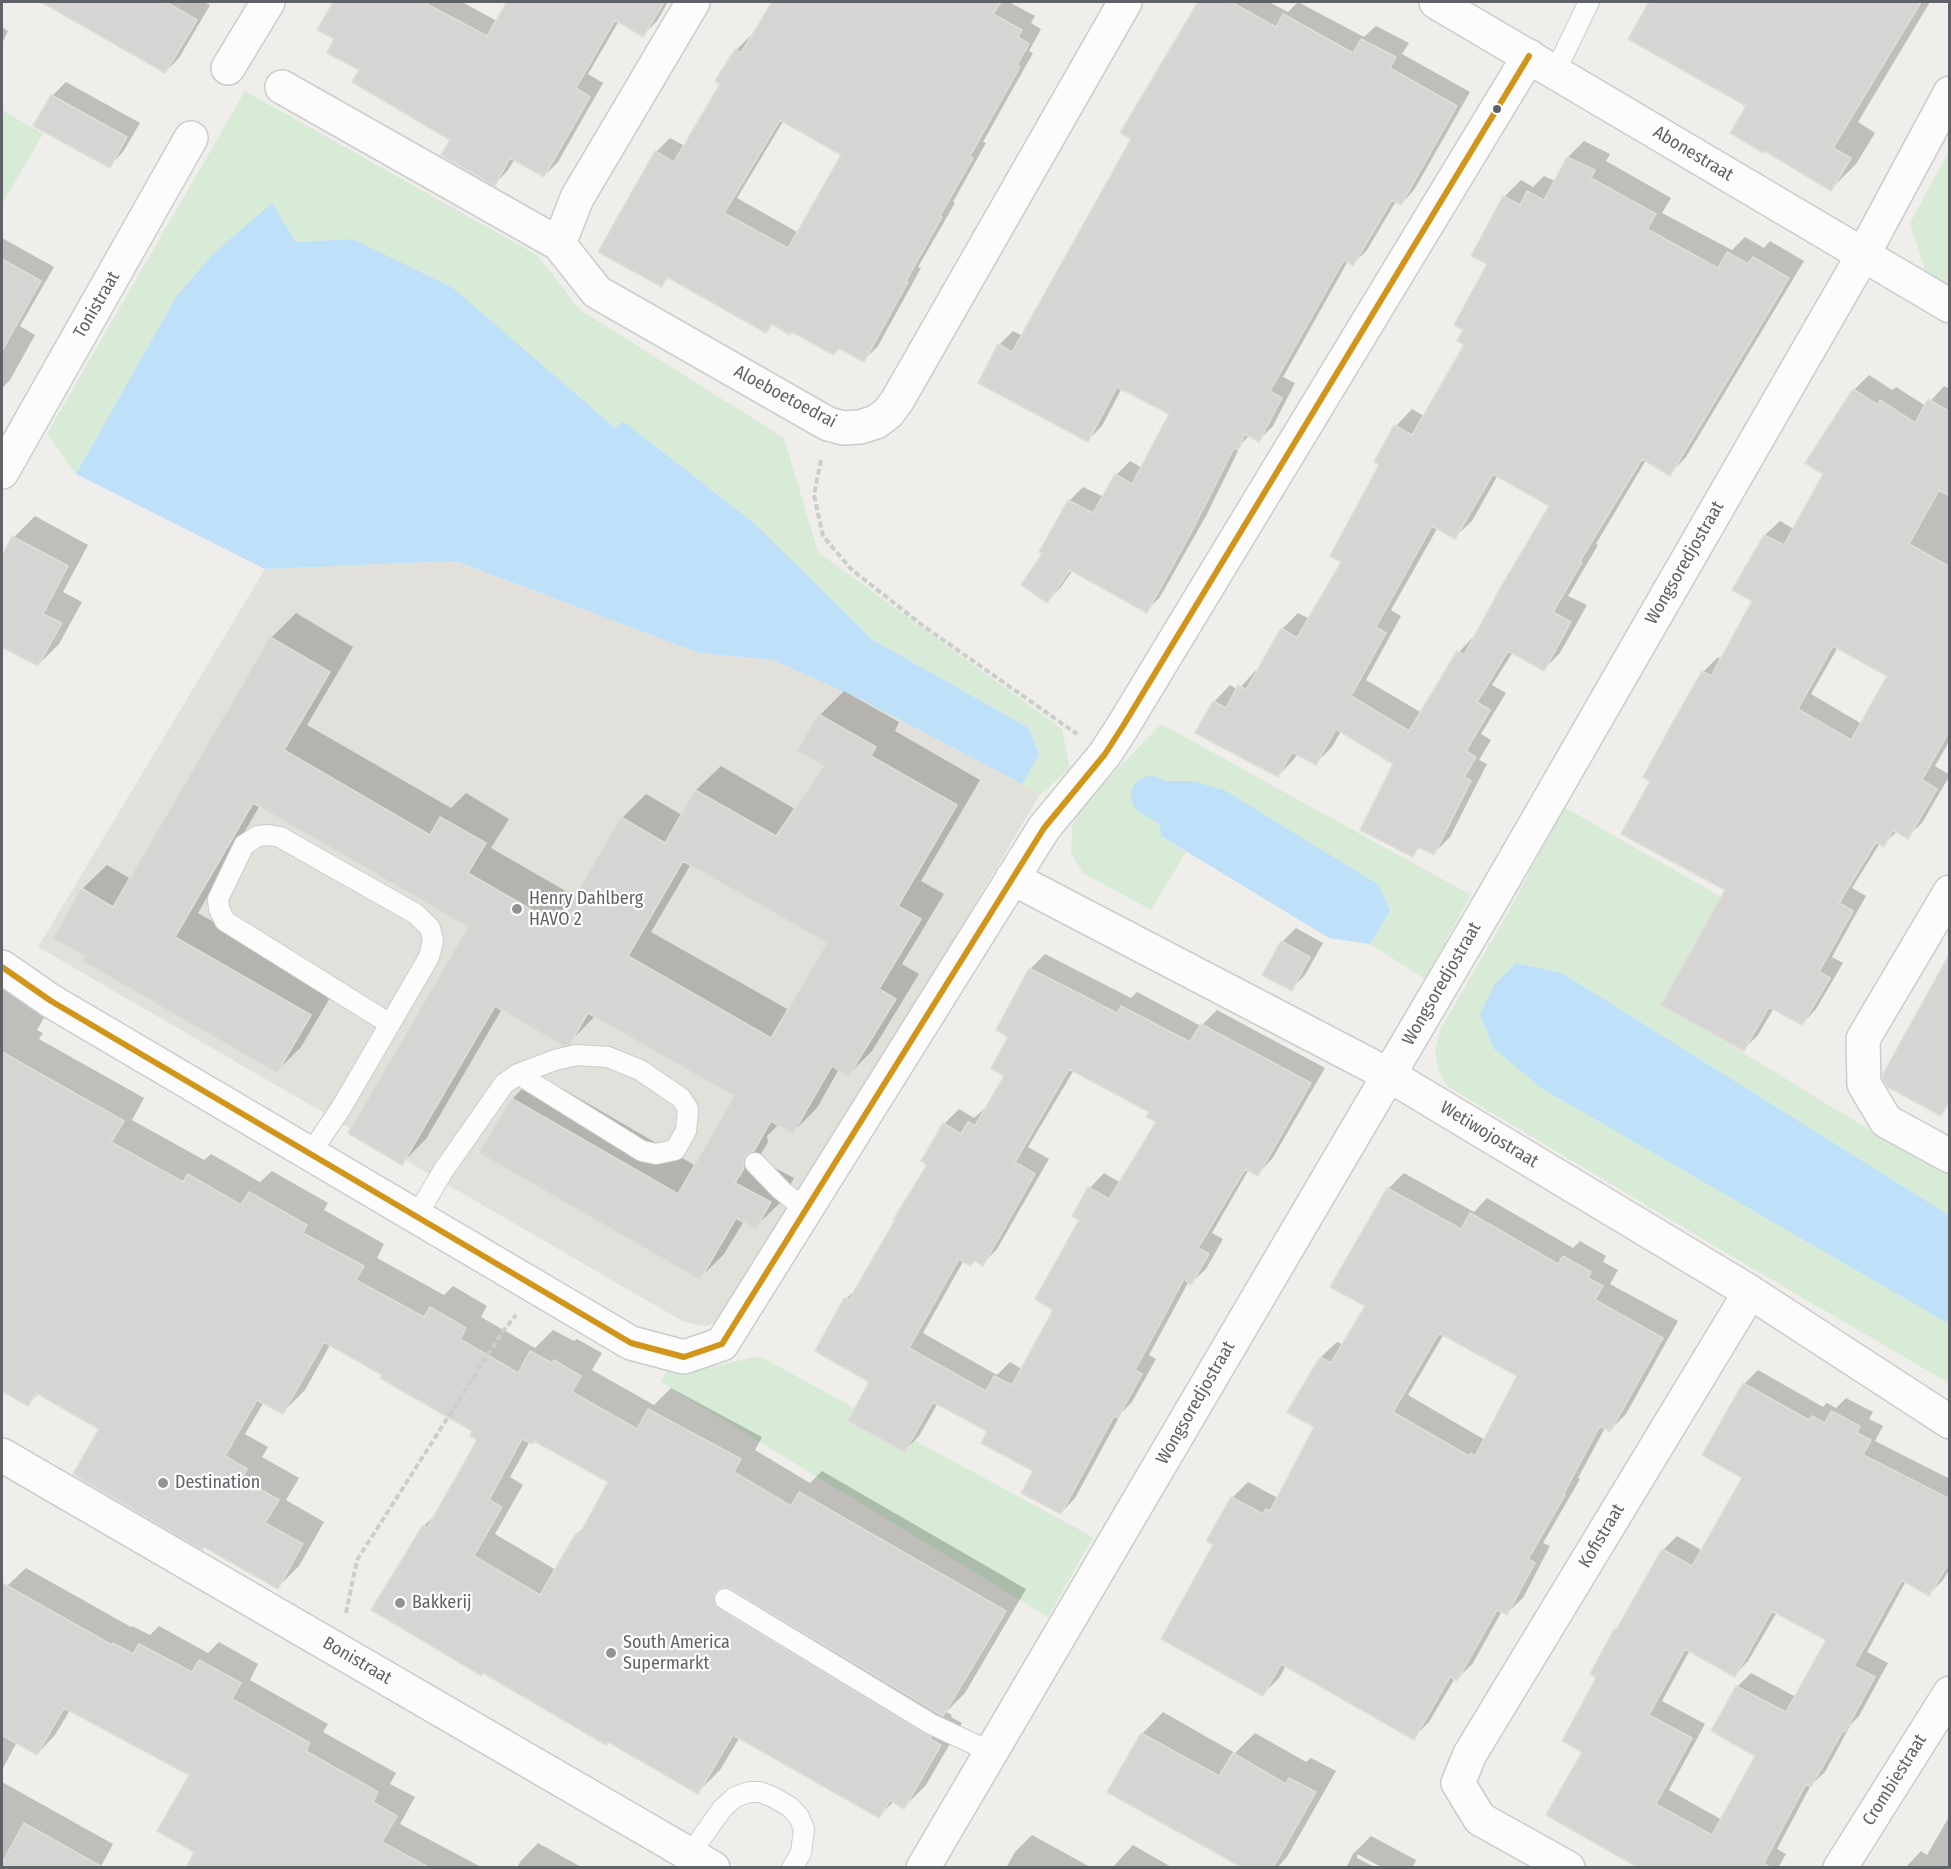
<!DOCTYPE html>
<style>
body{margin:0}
#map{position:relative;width:1951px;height:1869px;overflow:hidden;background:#efeeea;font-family:"Fira Sans Condensed",sans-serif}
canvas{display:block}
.frame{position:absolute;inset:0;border:3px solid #5f6368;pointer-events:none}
</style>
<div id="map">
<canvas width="1951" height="1869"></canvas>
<div class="frame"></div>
</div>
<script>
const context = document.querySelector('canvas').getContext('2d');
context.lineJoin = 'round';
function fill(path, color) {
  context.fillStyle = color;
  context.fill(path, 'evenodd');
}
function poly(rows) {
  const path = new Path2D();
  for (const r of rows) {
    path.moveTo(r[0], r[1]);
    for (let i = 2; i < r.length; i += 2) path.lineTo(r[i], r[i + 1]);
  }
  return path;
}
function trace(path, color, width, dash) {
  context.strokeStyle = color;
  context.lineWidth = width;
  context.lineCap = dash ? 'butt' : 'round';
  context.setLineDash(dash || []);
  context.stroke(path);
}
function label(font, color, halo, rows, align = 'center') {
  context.font = font + ' "Fira Sans Condensed",sans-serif';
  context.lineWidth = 4.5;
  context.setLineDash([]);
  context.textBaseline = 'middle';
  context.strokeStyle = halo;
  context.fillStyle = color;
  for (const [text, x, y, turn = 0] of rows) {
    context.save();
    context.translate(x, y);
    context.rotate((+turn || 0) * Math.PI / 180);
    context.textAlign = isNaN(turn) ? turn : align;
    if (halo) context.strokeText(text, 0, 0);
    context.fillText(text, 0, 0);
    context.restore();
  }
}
fill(poly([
 [456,561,699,653,773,660,862,700,1022,784,1039,796,739,1302,727,1318,706,1326,684,1322,38,947,265,569]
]), '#e2e0da');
fill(poly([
 [245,91,537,255,579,309,784,438,818,552,1062,729,1070,768,1039,796,1022,784,1039,755,1029,728,873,640,754,523,623,421,616,428,353,239,296,242,176,297,76,474,47,434],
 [2,110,43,134,2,204],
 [1949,151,1949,285,1925,271,1910,223],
 [1161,724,1471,895,1425,979,1370,944,1390,911,1192,781,1164,781,1156,793,1161,836,1186,852,1151,910,1083,873,1071,854,1072,826,1085,803],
 [1564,807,1723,898,1663,1004,1878,1135,1949,1172,1949,1215,1562,973,1516,963,1496,984,1480,1014,1493,1048,1541,1088,1949,1324,1949,1383,1750,1267,1447,1086,1438,1070,1435,1050,1440,1030,1509,911],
 [759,1356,1093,1537,1048,1617,661,1382,674,1359,703,1369]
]), '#d8ebd6');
fill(poly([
 [272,203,296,242,353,239,453,288,615,428,623,421,754,523,873,640,1029,728,1039,755,1022,784,862,700,773,660,699,653,456,561,265,569,76,474,176,297,214,253],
 [1164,781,1192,781,1224,790,1379,885,1390,911,1370,944,1329,938,1161,836,1156,793],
 [1516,963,1562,973,1949,1215,1949,1324,1541,1088,1493,1048,1480,1014,1495,984]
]), '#bfe0f9');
fill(poly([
 [57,2,204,2,210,5,179,58,165,72,54,7],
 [334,2,462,2,497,21,508,2,668,2,657,21,643,35,619,21,588,74,603,83,558,162,544,176,515,159,508,170,495,184,452,139,361,69,336,39,319,29],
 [773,2,1009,2,1035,16,1031,23,1041,29,1029,51,1033,53,983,142,986,143,953,202,955,203,918,267,921,268,878,346,864,360,840,347,834,353,792,331,774,323,766,332,670,277,661,285,656,152,670,138,685,146,723,84,736,50,750,36,752,37],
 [784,120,843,155,799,233,737,198],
 [1199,2,1269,2,1288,12,1298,2,1364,37,1376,26,1409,43,1402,54,1470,92,1414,190,1401,204,1396,201,1367,250,1353,264,1348,261,1283,377,1295,383,1273,426,1259,440,1250,435,1242,443,1206,516,1160,597,1146,611,1073,570,1061,587,1047,601,1044,554,1041,552,1069,501,1083,487,1104,497,1116,475,1130,461,1142,468,1171,413,1122,388,1102,426,1088,440,999,345,1013,331,1023,336,1133,139,1122,132],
 [1651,2,1930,2,1858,122,1875,133,1856,164,1831,189,1748,105,1630,39],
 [2,27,8,31,2,43],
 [66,82,140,123,123,152,109,166,52,96],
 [1584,141,1610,154,1606,161,1671,198,1662,213,1732,250,1745,237,1764,248,1770,241,1804,261,1686,457,1670,474,1646,460,1596,544,1598,545,1568,596,1587,605,1560,653,1544,669,1513,652,1492,685,1506,693,1481,734,1491,740,1479,760,1487,764,1450,837,1434,853,1421,846,1413,855,1395,763,1341,731,1332,747,1316,763,1298,753,1294,759,1278,776,1214,702,1230,685,1238,690,1256,670,1258,671,1282,629,1298,613,1310,619,1343,561,1381,465,1376,461,1396,426,1412,409,1424,416,1467,345,1465,329,1490,264,1504,197,1521,180,1533,187,1544,176,1555,181,1568,157],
 [1498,475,1551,505,1475,635,1459,652,1422,713,1366,680,1401,616,1391,610,1438,527,1455,537,1472,521],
 [2,238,54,267,20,326,35,335,10,380,2,388],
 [1869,375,1892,390,1896,387,1926,406,1944,386,1950,389,1950,740,1935,766,1950,775,1922,823,1907,837,1897,831,1883,845,1880,843,1852,888,1866,896,1832,957,1843,963,1816,1009,1802,1024,1774,1008,1758,1035,1744,1049,1728,889,1652,780,1703,672,1718,657,1722,660,1754,601,1734,590,1765,535,1780,521,1794,529,1825,474,1807,462,1854,390],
 [1838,647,1889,676,1862,724,1811,694],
 [35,516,88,545,63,592,82,602,59,644,38,665,2,645,2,560,14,537],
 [296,613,353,647,307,725,451,808,466,793,509,819,491,848,576,897,622,818,646,794,682,815,696,790,721,766,795,809,827,766,820,715,844,691,899,722,895,731,980,780,921,881,944,894,902,964,919,974,872,1051,848,1075,839,1069,817,1108,793,1132,778,1125,767,1136,768,1142,758,1159,794,1178,780,1203,755,1227,744,1221,724,1254,700,1278,512,1099,537,1074,696,1166,736,1096,595,1016,569,1043,502,1009,426,1139,402,1163,470,927,260,805,198,913,334,991,301,1047,277,1071,87,956,82,889,107,865,131,879,271,638],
 [691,864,829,942,789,1010,651,932],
 [1296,928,1323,943,1305,975,1291,989,1282,942],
 [1045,954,1131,998,1137,992,1201,1026,1217,1010,1325,1068,1272,1159,1258,1174,1249,1169,1212,1233,1223,1239,1206,1269,1191,1283,1189,1281,1149,1355,1156,1359,1132,1402,1122,1412,1075,1498,1061,1513,1035,1470,989,1431,938,1403,919,1436,905,1450,871,1381,846,1299,859,1286,929,1164,944,1124,959,1109,974,1118,984,1109,986,1110,1006,1076,1011,1036,1030,969],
 [1074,1070,1151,1111,1158,1122,1121,1183,1104,1173,1090,1188,1055,1310,1022,1369,1010,1362,997,1375,923,1333,964,1260,971,1265,976,1259,983,1264,997,1249,1049,1159,1028,1147],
 [2,982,50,1007,37,1030,43,1033,39,1039,144,1098,132,1120,204,1160,211,1154,260,1182,272,1171,328,1203,324,1210,384,1244,377,1258,444,1295,453,1286,487,1306,481,1317,535,1348,553,1330,574,1341,577,1339,602,1353,592,1370,654,1405,671,1388,762,1437,755,1450,810,1483,822,1471,1026,1589,965,1693,946,1712,952,1715,951,1717,962,1723,926,1785,904,1807,894,1801,879,1816,740,1737,720,1770,698,1792,424,1526,438,1512,479,1439,474,1430,384,1374,330,1345,305,1390,283,1412,264,1402,245,1434,268,1447,262,1457,299,1478,286,1500,324,1522,299,1566,278,1587,101,1429,39,1393,28,1404,2,1389],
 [535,1440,610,1482,587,1524,577,1534,556,1570,495,1534,523,1485,510,1477,530,1441],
 [1404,1173,1474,1212,1487,1198,1573,1248,1580,1241,1606,1256,1603,1262,1618,1270,1610,1284,1678,1321,1626,1414,1610,1430,1605,1428,1578,1478,1580,1479,1543,1543,1550,1546,1523,1598,1507,1613,1502,1611,1473,1663,1457,1679,1455,1678,1429,1722,1413,1738,1286,1666,1279,1678,1263,1694,1215,1545,1232,1498,1248,1482,1278,1498,1316,1427,1289,1411,1321,1357,1337,1342,1344,1345,1367,1306,1388,1189],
 [1444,1334,1519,1376,1485,1440,1408,1395],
 [1758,1370,1823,1407,1827,1403,1836,1408,1846,1398,1873,1412,1869,1419,1883,1426,1875,1441,1948,1478,1950,1476,1950,1568,1943,1580,1929,1594,1906,1581,1867,1652,1888,1663,1859,1716,1851,1724,1825,1772,1811,1785,1777,1849,1786,1854,1778,1868,1642,1868,1584,1751,1598,1677,1615,1630,1620,1626,1663,1550,1677,1536,1703,1551,1744,1477,1744,1384],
 [1777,1612,1828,1639,1796,1697,1751,1673,1738,1686,1713,1731,1757,1755,1722,1820,1669,1790,1705,1724,1662,1701,1690,1650,1735,1675,1748,1661],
 [26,1568,131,1627,132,1626,150,1635,159,1626,208,1653,219,1642,258,1664,250,1680,328,1724,323,1732,396,1773,390,1784,415,1797,400,1824,483,1868,187,1868,196,1851,191,1775,70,1710,55,1735,37,1754,17,1742,2,1770,2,1596,7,1586],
 [1163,1712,1235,1753,1255,1733,1306,1762,1311,1758,1336,1771,1287,1857,1277,1868,1246,1868,1109,1792,1142,1734],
 [2,1782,113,1844,100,1868,2,1868],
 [1950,1815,1950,1868,1905,1868,1921,1851,1927,1855],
 [1032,1835,1092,1868,1006,1868,1015,1852],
 [1371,1836,1416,1860,1412,1868,1383,1868,1357,1854,1357,1858,1376,1868,1346,1868,1353,1854],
 [538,1843,583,1868,517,1868,520,1862],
 [1133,1845,1173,1868,1112,1868]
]), '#0003');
trace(poly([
 [1151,796,1205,828]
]), '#bfe0f9', 40);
const building = poly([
 [41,2,166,2,197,20,165,73,41,2],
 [333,2,423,2,487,36,507,2,664,2,643,37,615,20,576,88,590,97,544,177,510,158,495,186,441,155,450,140,352,82,359,70,327,53,334,39,317,30,333,2],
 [772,2,1001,2,993,14,1022,30,1018,37,1029,44,1017,65,1020,67,970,156,973,158,940,216,942,217,906,281,908,282,864,362,838,348,834,355,792,332,790,335,772,324,766,333,667,277,662,287,598,252,655,151,674,162,720,84,715,81,735,49,741,53,772,2],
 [780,120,841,155,788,248,724,213,780,120],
 [1198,2,1231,2,1276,27,1283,14,1353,53,1361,39,1396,57,1390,68,1457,106,1401,205,1392,200,1353,266,1344,260,1270,391,1282,398,1259,442,1245,434,1238,450,1234,448,1192,531,1147,613,1070,570,1047,603,1021,585,1042,554,1039,552,1068,500,1093,513,1115,474,1132,484,1169,414,1117,387,1088,442,978,383,998,344,1012,352,1131,139,1120,133,1198,2],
 [1649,2,1921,2,1833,148,1851,158,1831,191,1765,151,1764,153,1730,133,1746,106,1628,39,1649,2],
 [51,95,127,137,110,168,33,126,51,95],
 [1567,157,1595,170,1591,178,1656,214,1647,229,1718,268,1727,252,1748,264,1753,257,1789,278,1670,476,1642,459,1580,561,1582,562,1553,612,1571,622,1544,671,1508,651,1477,702,1490,710,1466,751,1476,757,1464,777,1471,781,1434,855,1418,847,1413,857,1360,830,1393,764,1336,729,1316,765,1292,752,1278,777,1195,733,1213,701,1226,708,1238,685,1246,690,1281,628,1297,638,1341,562,1330,556,1379,465,1374,462,1394,425,1412,435,1464,345,1457,341,1463,330,1454,325,1487,264,1471,256,1503,196,1520,205,1527,191,1544,200,1567,157],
 [1493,474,1549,506,1502,585,1464,655,1457,651,1409,731,1351,696,1386,633,1376,627,1432,526,1455,539,1493,474],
 [2,259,41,281,2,351,2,259],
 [1853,389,1878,405,1880,400,1915,423,1928,399,1950,412,1950,496,1939,490,1909,544,1950,567,1950,730,1922,780,1937,789,1908,839,1893,830,1884,847,1876,842,1839,903,1853,911,1819,972,1830,978,1802,1025,1769,1007,1744,1051,1661,1005,1725,890,1621,834,1650,781,1643,777,1673,722,1702,671,1711,676,1752,601,1732,590,1764,535,1784,545,1823,474,1805,463,1853,389],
 [1833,646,1887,676,1851,740,1798,709,1833,646],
 [12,536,68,566,43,614,62,623,38,666,2,647,2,556,12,536],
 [270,637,330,672,284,750,430,835,440,817,486,843,468,873,558,925,621,817,665,843,695,790,776,836,824,766,797,751,818,714,876,747,871,756,957,805,898,906,921,919,879,989,896,999,848,1077,832,1066,793,1134,771,1121,754,1151,746,1155,743,1160,744,1168,735,1183,771,1202,756,1229,736,1218,700,1280,479,1153,511,1098,678,1194,734,1096,588,1013,570,1044,563,1046,495,1006,402,1165,348,1133,468,927,253,803,175,937,311,1015,277,1073,82,961,85,956,53,939,81,888,113,907,270,637],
 [683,861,827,943,771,1038,628,956,683,861],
 [1281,941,1310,957,1292,991,1262,975,1281,941],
 [1950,953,1950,1100,1941,1116,1888,1087,1883,1079,1883,1074,1950,953],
 [1029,968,1117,1013,1121,1006,1190,1042,1201,1024,1311,1083,1258,1176,1245,1169,1198,1248,1209,1254,1191,1285,1184,1279,1135,1370,1142,1374,1118,1418,1114,1416,1061,1514,1021,1493,1033,1471,981,1443,987,1431,933,1402,905,1452,848,1421,869,1382,815,1351,844,1298,849,1300,895,1220,893,1220,927,1165,921,1161,943,1123,961,1134,968,1122,975,1126,1004,1076,991,1068,1008,1037,996,1030,1029,968],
 [1069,1069,1149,1112,1146,1117,1156,1122,1109,1199,1088,1187,1072,1216,1079,1220,1035,1299,1053,1310,1012,1385,994,1376,986,1391,909,1348,959,1259,971,1266,974,1260,983,1266,1035,1174,1015,1162,1069,1069],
 [2,1052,124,1121,111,1142,183,1182,188,1174,241,1205,249,1192,307,1225,303,1233,364,1266,356,1280,424,1317,430,1307,466,1328,460,1339,518,1373,530,1351,552,1363,554,1360,581,1376,572,1392,637,1429,648,1409,741,1459,734,1472,791,1506,799,1492,1006,1611,943,1716,731,1589,726,1587,720,1588,715,1593,714,1604,719,1609,931,1737,930,1739,941,1745,904,1809,890,1800,879,1818,733,1735,698,1794,608,1742,606,1745,483,1673,482,1676,371,1610,423,1525,427,1528,477,1440,470,1436,472,1431,380,1378,382,1375,324,1342,283,1414,257,1400,225,1456,247,1469,242,1479,279,1500,265,1523,303,1544,278,1589,204,1547,202,1550,73,1474,99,1429,36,1393,28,1406,2,1391,2,1052],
 [522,1439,533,1444,534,1441,608,1482,579,1535,576,1533,540,1595,474,1556,502,1507,489,1500,522,1439],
 [1387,1188,1461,1229,1470,1213,1558,1264,1563,1256,1591,1272,1588,1278,1603,1286,1595,1300,1663,1338,1610,1432,1600,1426,1563,1495,1565,1495,1528,1559,1535,1563,1507,1615,1497,1610,1457,1681,1450,1677,1414,1740,1281,1664,1263,1696,1161,1639,1213,1545,1206,1541,1231,1497,1263,1514,1266,1509,1270,1511,1314,1427,1287,1412,1320,1357,1331,1363,1365,1306,1330,1287,1387,1188],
 [1439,1333,1517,1376,1475,1456,1471,1453,1469,1456,1393,1412,1439,1333],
 [1743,1383,1809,1420,1812,1416,1825,1423,1831,1411,1860,1426,1857,1433,1871,1440,1863,1455,1950,1499,1950,1561,1929,1596,1902,1580,1854,1666,1875,1677,1845,1732,1843,1731,1811,1787,1806,1784,1764,1863,1771,1868,1639,1868,1546,1815,1582,1752,1562,1741,1596,1678,1590,1674,1614,1629,1616,1630,1662,1549,1692,1566,1742,1478,1702,1455,1743,1383],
 [1772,1611,1826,1640,1786,1712,1736,1686,1711,1731,1755,1756,1712,1835,1656,1804,1692,1738,1649,1715,1685,1649,1735,1677,1772,1611],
 [2,1583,112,1645,113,1643,133,1654,139,1644,192,1672,199,1660,241,1683,232,1699,310,1743,306,1751,378,1792,373,1802,397,1816,382,1842,430,1868,186,1868,194,1852,157,1831,189,1775,64,1708,37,1755,2,1735,2,1583],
 [1141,1733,1219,1776,1233,1753,1286,1784,1289,1778,1316,1792,1273,1868,1243,1868,1107,1792,1141,1733],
 [24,1823,104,1868,2,1868,2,1863,24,1823]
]);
fill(building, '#d6d5d3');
trace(building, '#deddd9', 1.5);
const lane = poly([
 [1555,72,1589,2],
 [310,1154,341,1108,390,1024,429,957,433,941,430,928,416,914,280,837,268,835,258,836,244,845,218,899,219,909,225,921,390,1024],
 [755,1163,781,1190,806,1210],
 [416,1217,443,1171,504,1084,518,1074,555,1060,576,1055,608,1057,640,1070,681,1098,688,1109,686,1131,675,1150,656,1154,642,1151,518,1074],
 [725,1599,931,1724,991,1752],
 [690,1854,722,1809,735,1797,749,1792,760,1792,773,1797,790,1807,799,1817,804,1829,801,1853,792,1868]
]);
const street = poly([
 [693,2,577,198,559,244,597,292,828,424,844,428,860,427,876,422,888,413,897,401,1125,2],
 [1436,2,1950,306],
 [228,68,268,2],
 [282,87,559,244],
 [2,472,191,138],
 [1012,878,1389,1075,1750,1292,1950,1422],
 [1950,892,1863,1039,1864,1084,1886,1121,1950,1156],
 [2,967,51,1001,631,1343,684,1357,722,1344,1044,828,1105,754,1123,726,1529,56],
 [923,1868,1491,901,1863,255,1950,93],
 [1568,1868,1480,1819,1458,1783,1470,1754,1750,1292],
 [1840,1868,1950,1693]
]);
const secondary = poly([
 [2,1455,713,1868]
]);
trace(lane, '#cbcccc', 22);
trace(street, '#cbcccc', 36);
trace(secondary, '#cacacb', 36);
trace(poly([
 [821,460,814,495,823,536,851,569,922,625,1077,734],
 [346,1613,357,1560,503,1331,516,1315]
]), '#cacfcc', 4, [6, 3]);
trace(lane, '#fdfcfc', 20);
trace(street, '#fdfcfc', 33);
trace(secondary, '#fdfcfc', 33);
trace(poly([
 [2,967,51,1001,631,1343,684,1357,722,1344,1044,828,1105,754,1123,726,1529,56]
]), '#d1951a', 6);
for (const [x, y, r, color] of [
 [1497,109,5,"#5f6368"],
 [517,909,6,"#919496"],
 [163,1483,6,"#919496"],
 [400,1603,6,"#919496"],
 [611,1653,6,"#919496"]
]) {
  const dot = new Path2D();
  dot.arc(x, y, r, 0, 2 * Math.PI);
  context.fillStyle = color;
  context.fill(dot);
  trace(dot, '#fff', 2);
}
label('18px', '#5f6368', '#fff', [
 ["Abonestraat",1693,154,31],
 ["Tonistraat",97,305,-60],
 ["Aloeboetoedrai",785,397,28],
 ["Wongsoredjostraat",1685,563,-60],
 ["Wongsoredjostraat",1442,984,-60],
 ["Wetiwojostraat",1489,1135,31],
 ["Wongsoredjostraat",1196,1403,-60],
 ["Kofistraat",1602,1536,-59],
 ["Bonistraat",357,1661,30],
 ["Crombiestraat",1895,1780,-58]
]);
label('18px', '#5f6368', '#fff', [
 ["Henry Dahlberg",529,899],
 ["HAVO 2",529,920],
 ["Destination",175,1483],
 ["Bakkerij",412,1603],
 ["South America",623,1643],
 ["Supermarkt",623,1664]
], 'left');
</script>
